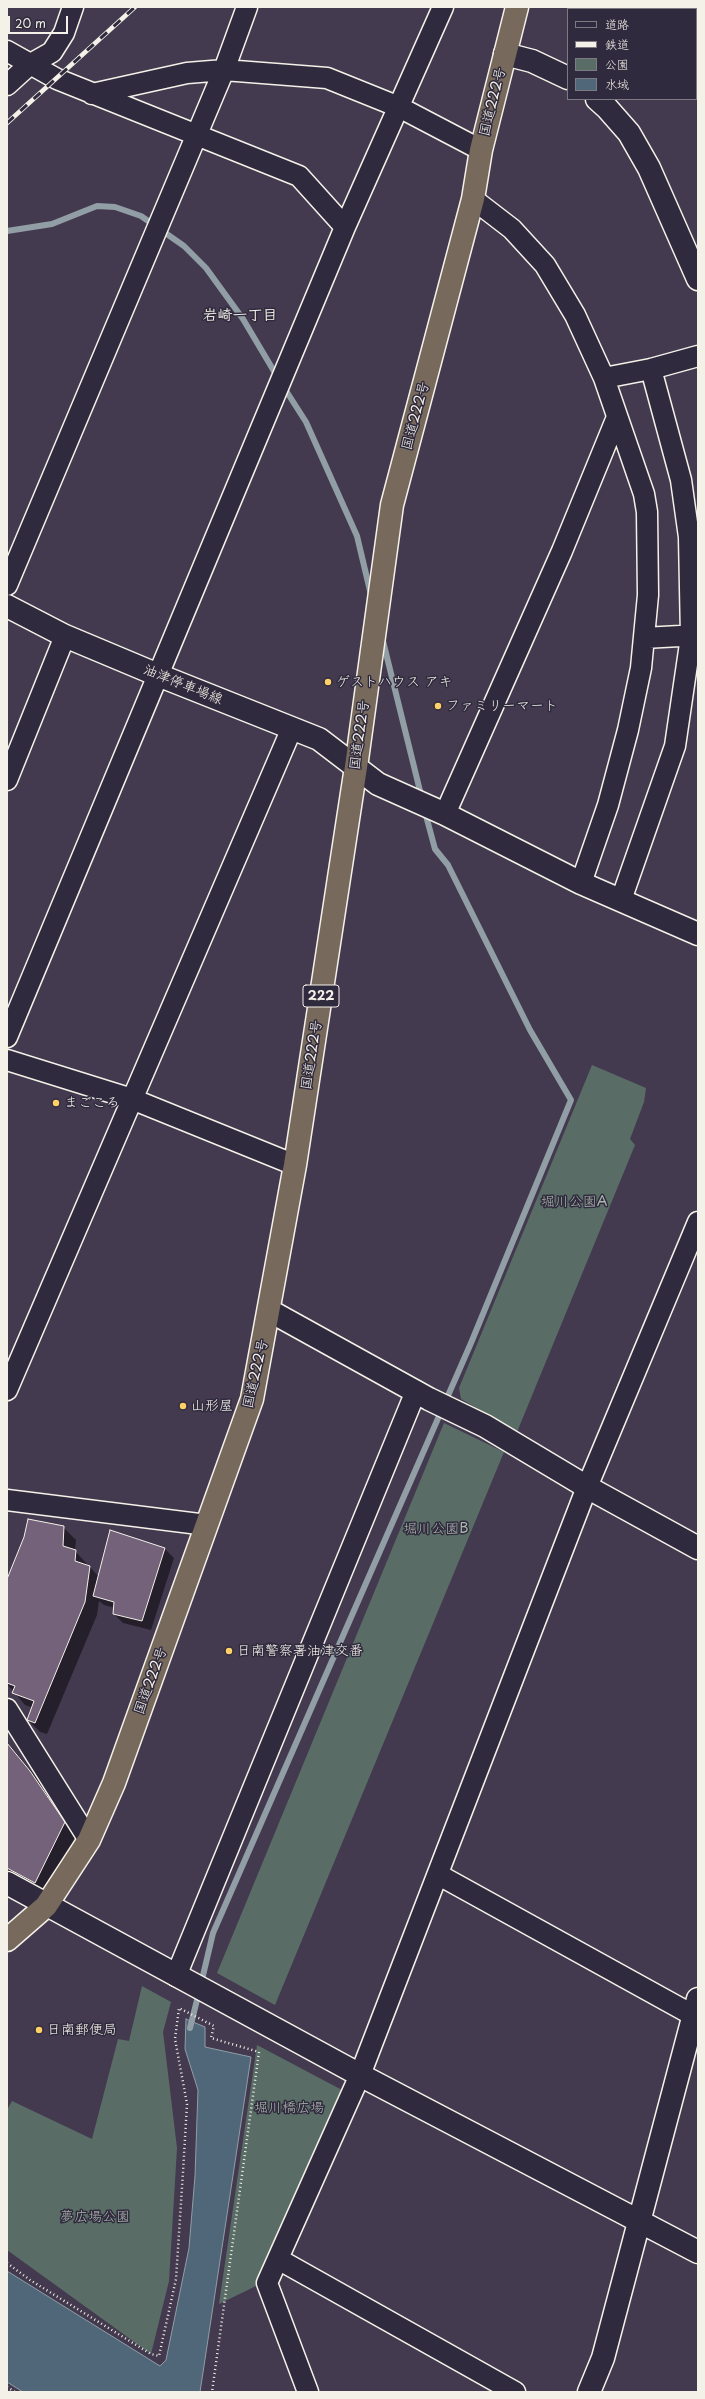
<!DOCTYPE html>
<meta charset="utf-8">
<style>
body{margin:0}
#map{position:relative;width:705px;height:2399px;overflow:hidden;background:#443a4f;font-family:"Playpen Sans","Klee One",sans-serif}
canvas{display:block}
.frame{position:absolute;inset:0;border:8px solid #f4f1e8;pointer-events:none}
.legend{position:absolute;left:567px;top:8px;width:130px;height:92px;box-sizing:border-box;background:#2f2a3d;border:1px solid #7e7a81;margin:0;padding:5px 7px;list-style:none;font-size:12px;color:#f4f1e8}
.legend li{display:flex;align-items:center;gap:8px;height:20px}
.legend b{width:20px;border:1px solid #7e7a81}
.scale{position:absolute;left:8px;top:16px;width:60px;height:18px;box-sizing:border-box;border:2px solid #f4f1e8;border-top:0;padding-left:5px;font-size:12px;line-height:14px;white-space:nowrap;color:#f4f1e8;-webkit-text-stroke:3px #2f2a3d;paint-order:stroke}
</style>
<div id="map">
<canvas width="705" height="2399"></canvas>
<div class="frame"></div>
<ul class="legend">
<li><b style="height:5px;background:#2f2a3d"></b>道路</li>
<li><b style="height:5px;background:#f4f1e8"></b>鉄道</li>
<li><b style="height:11px;background:#596d66"></b>公園</li>
<li><b style="height:11px;background:#4f6779"></b>水域</li>
</ul>
<div class="scale">20 m</div>
</div>
<script>
const context = document.querySelector('canvas').getContext('2d');
context.lineJoin = 'round';
function fill(path, color) {
  context.fillStyle = color;
  context.fill(path, 'evenodd');
}
function poly(rows) {
  const path = new Path2D();
  for (const r of rows) {
    path.moveTo(r[0], r[1]);
    for (let i = 2; i < r.length; i += 2) path.lineTo(r[i], r[i + 1]);
  }
  return path;
}
function trace(path, color, width, dash) {
  context.strokeStyle = color;
  context.lineWidth = width;
  context.lineCap = dash ? 'butt' : 'round';
  context.setLineDash(dash || []);
  context.stroke(path);
}
function label(font, color, halo, rows, align = 'center') {
  context.font = font + ' "Playpen Sans","Klee One",sans-serif';
  context.lineWidth = 3;
  context.setLineDash([]);
  context.textBaseline = 'middle';
  context.strokeStyle = halo;
  context.fillStyle = color;
  for (const [text, x, y, turn = 0] of rows) {
    context.save();
    context.translate(x, y);
    context.rotate((+turn || 0) * Math.PI / 180);
    context.textAlign = isNaN(turn) ? turn : align;
    if (halo) context.strokeText(text, 0, 0);
    context.fillText(text, 0, 0);
    context.restore();
  }
}
fill(poly([
 [592,1065,646,1088,644,1102,630,1139,635,1145,517,1432,461,1399,459,1388],
 [444,1423,504,1452,275,2005,217,1973],
 [142,1986,171,2002,163,2032,177,2148,169,2281,151,2354,7,2250,7,2110,12,2101,92,2139,118,2039,129,2041],
 [257,2045,342,2090,256,2286,219,2304]
]), '#596d66');
const water = poly([
 [186,2019,205,2027,205,2047,251,2057,200,2392,23,2392,7,2382,7,2271,160,2366,166,2360,189,2248,195,2176,198,2090,185,2049,186,2019]
]);
fill(water, '#4f6779');
trace(water, '#919ea5', 1);
fill(poly([
 [63,1527,76,1540,75,1551,99,1577,111,1531,165,1549,174,1558,151,1630,123,1623,114,1614,115,1608,104,1605,99,1601,97,1615,47,1734,40,1732,28,1720,33,1708,25,1705,7,1684,7,1582],
 [7,1742,42,1784,76,1835,48,1895,7,1873]
]), '#0007');
trace(poly([
 [7,231,52,224,97,206,115,207,141,216,184,246,206,268,243,319,278,378],
 [283,386,306,422,357,536,371,595],
 [382,637,422,799],
 [201,1984,213,1933,471,1343,571,1100,530,1030,448,865,435,849,425,812],
 [190,2028,199,1992]
]), '#919ea5', 6);
const building = poly([
 [28,1519,64,1526,63,1546,76,1550,75,1561,90,1566,85,1602,35,1723,27,1720,34,1701,12,1693,15,1686,7,1683,7,1579,24,1537,28,1519],
 [110,1530,165,1548,142,1621,113,1614,114,1602,93,1596,110,1530],
 [7,1743,30,1771,65,1822,35,1883,7,1868,7,1743]
]);
fill(building, '#74617a');
trace(building, '#f4f1e8', 1);
const street = poly([
 [7,51,57,79,299,176,345,227],
 [7,85,29,65,52,52,64,33,73,7],
 [92,94,187,73,224,70,327,78,399,107,481,150],
 [473,199,512,229,545,265,575,315,604,378,644,494,647,512,648,595,641,668,628,730,608,805,581,883],
 [604,378,651,369,698,356],
 [7,585,224,70,247,7],
 [644,638,698,635],
 [7,780,65,636],
 [445,814,562,551,617,417],
 [621,900,675,746,691,637,689,537,681,480,651,369],
 [7,1037,345,227,443,7],
 [7,1060,132,1099,295,1165],
 [7,1390,292,728],
 [7,1500,207,1525],
 [7,1709,89,1840],
 [439,1875,698,2018],
 [176,1976,416,1391],
 [278,2259,515,2392],
 [308,2392,267,2283,360,2075,587,1487,698,1222]
]);
const secondary = poly([
 [505,54,532,61,568,78],
 [597,99,607,108,629,133,649,168,698,279],
 [7,606,65,636,158,675,319,739,378,784,445,814,581,883,698,934],
 [270,1311,429,1399,485,1426,587,1487,698,1548],
 [7,1883,360,2075,698,2252],
 [589,2392,603,2358,698,1999]
]);
const highway = poly([
 [7,1940,46,1906,89,1840,114,1783,252,1399,295,1165,356,767,392,505,473,199,481,150,517,7]
]);
trace(street, '#f4f1e8', 23);
trace(secondary, '#f4f1e8', 25);
trace(highway, '#f4f1e8', 25);
trace(poly([
 [7,2263,30,2280,151,2354,159,2356,176,2279,183,2172,187,2104,175,2039,179,2008,214,2026,211,2038,259,2052,212,2392],
 [7,2387,15,2392]
]), '#f4f1e8', 2.5, [1, 3]);
trace(street, '#2f2a3d', 20);
trace(secondary, '#2f2a3d', 22);
trace(highway, '#77695c', 22);
const rail = poly([
 [7,123,135,7]
]);
trace(rail, '#f4f1e8', 4.5);
trace(rail, '#2f2a3d', 3, [9]);
for (const [x, y, r, color] of [
 [328,682,4,"#ffd166"],
 [438,706,4,"#ffd166"],
 [56,1103,4,"#ffd166"],
 [183,1406,4,"#ffd166"],
 [229,1651,4,"#ffd166"],
 [39,2030,4,"#ffd166"]
]) {
  const dot = new Path2D();
  dot.arc(x, y, r, 0, 2 * Math.PI);
  context.fillStyle = color;
  context.fill(dot);
  trace(dot, '#2f2a3d', 1.5);
}
for (const [x, y, w] of [
 [321,996,36]
]) {
  const box = new Path2D();
  box.roundRect(x - w / 2, y - 11, w, 22, 3);
  context.fillStyle = '#2f2a3d';
  context.fill(box);
  trace(box, '#f4f1e8', 1);
}
label('bold 13px', '#f4f1e8', null, [
 ["222",321,996]
]);
label('14px', '#f4f1e8', '#2f2a3d', [
 ["国道222号",493,102,-76],
 ["国道222号",416,416,-75],
 ["油津停車場線",183,685,22],
 ["国道222号",360,735,-82],
 ["国道222号",312,1055,-81],
 ["国道222号",256,1374,-77],
 ["国道222号",151,1681,-70]
]);
label('14px', '#f4f1e8', '#2f2a3d', [
 ["ゲストハウス アキ",336,682],
 ["ファミリーマート",446,706],
 ["まごころ",64,1103],
 ["山形屋",191,1406],
 ["日南警察署油津交番",237,1651],
 ["日南郵便局",47,2030]
], 'left');
label('14px', '#aeb6ae', '#2f2a3d', [
 ["堀川公園A",574,1202],
 ["堀川公園B",436,1529],
 ["堀川橋広場",289,2108],
 ["夢広場公園",95,2217]
]);
label('bold 15px', '#f4f1e8', '#2f2a3d', [
 ["岩崎一丁目",240,316]
]);
</script>
